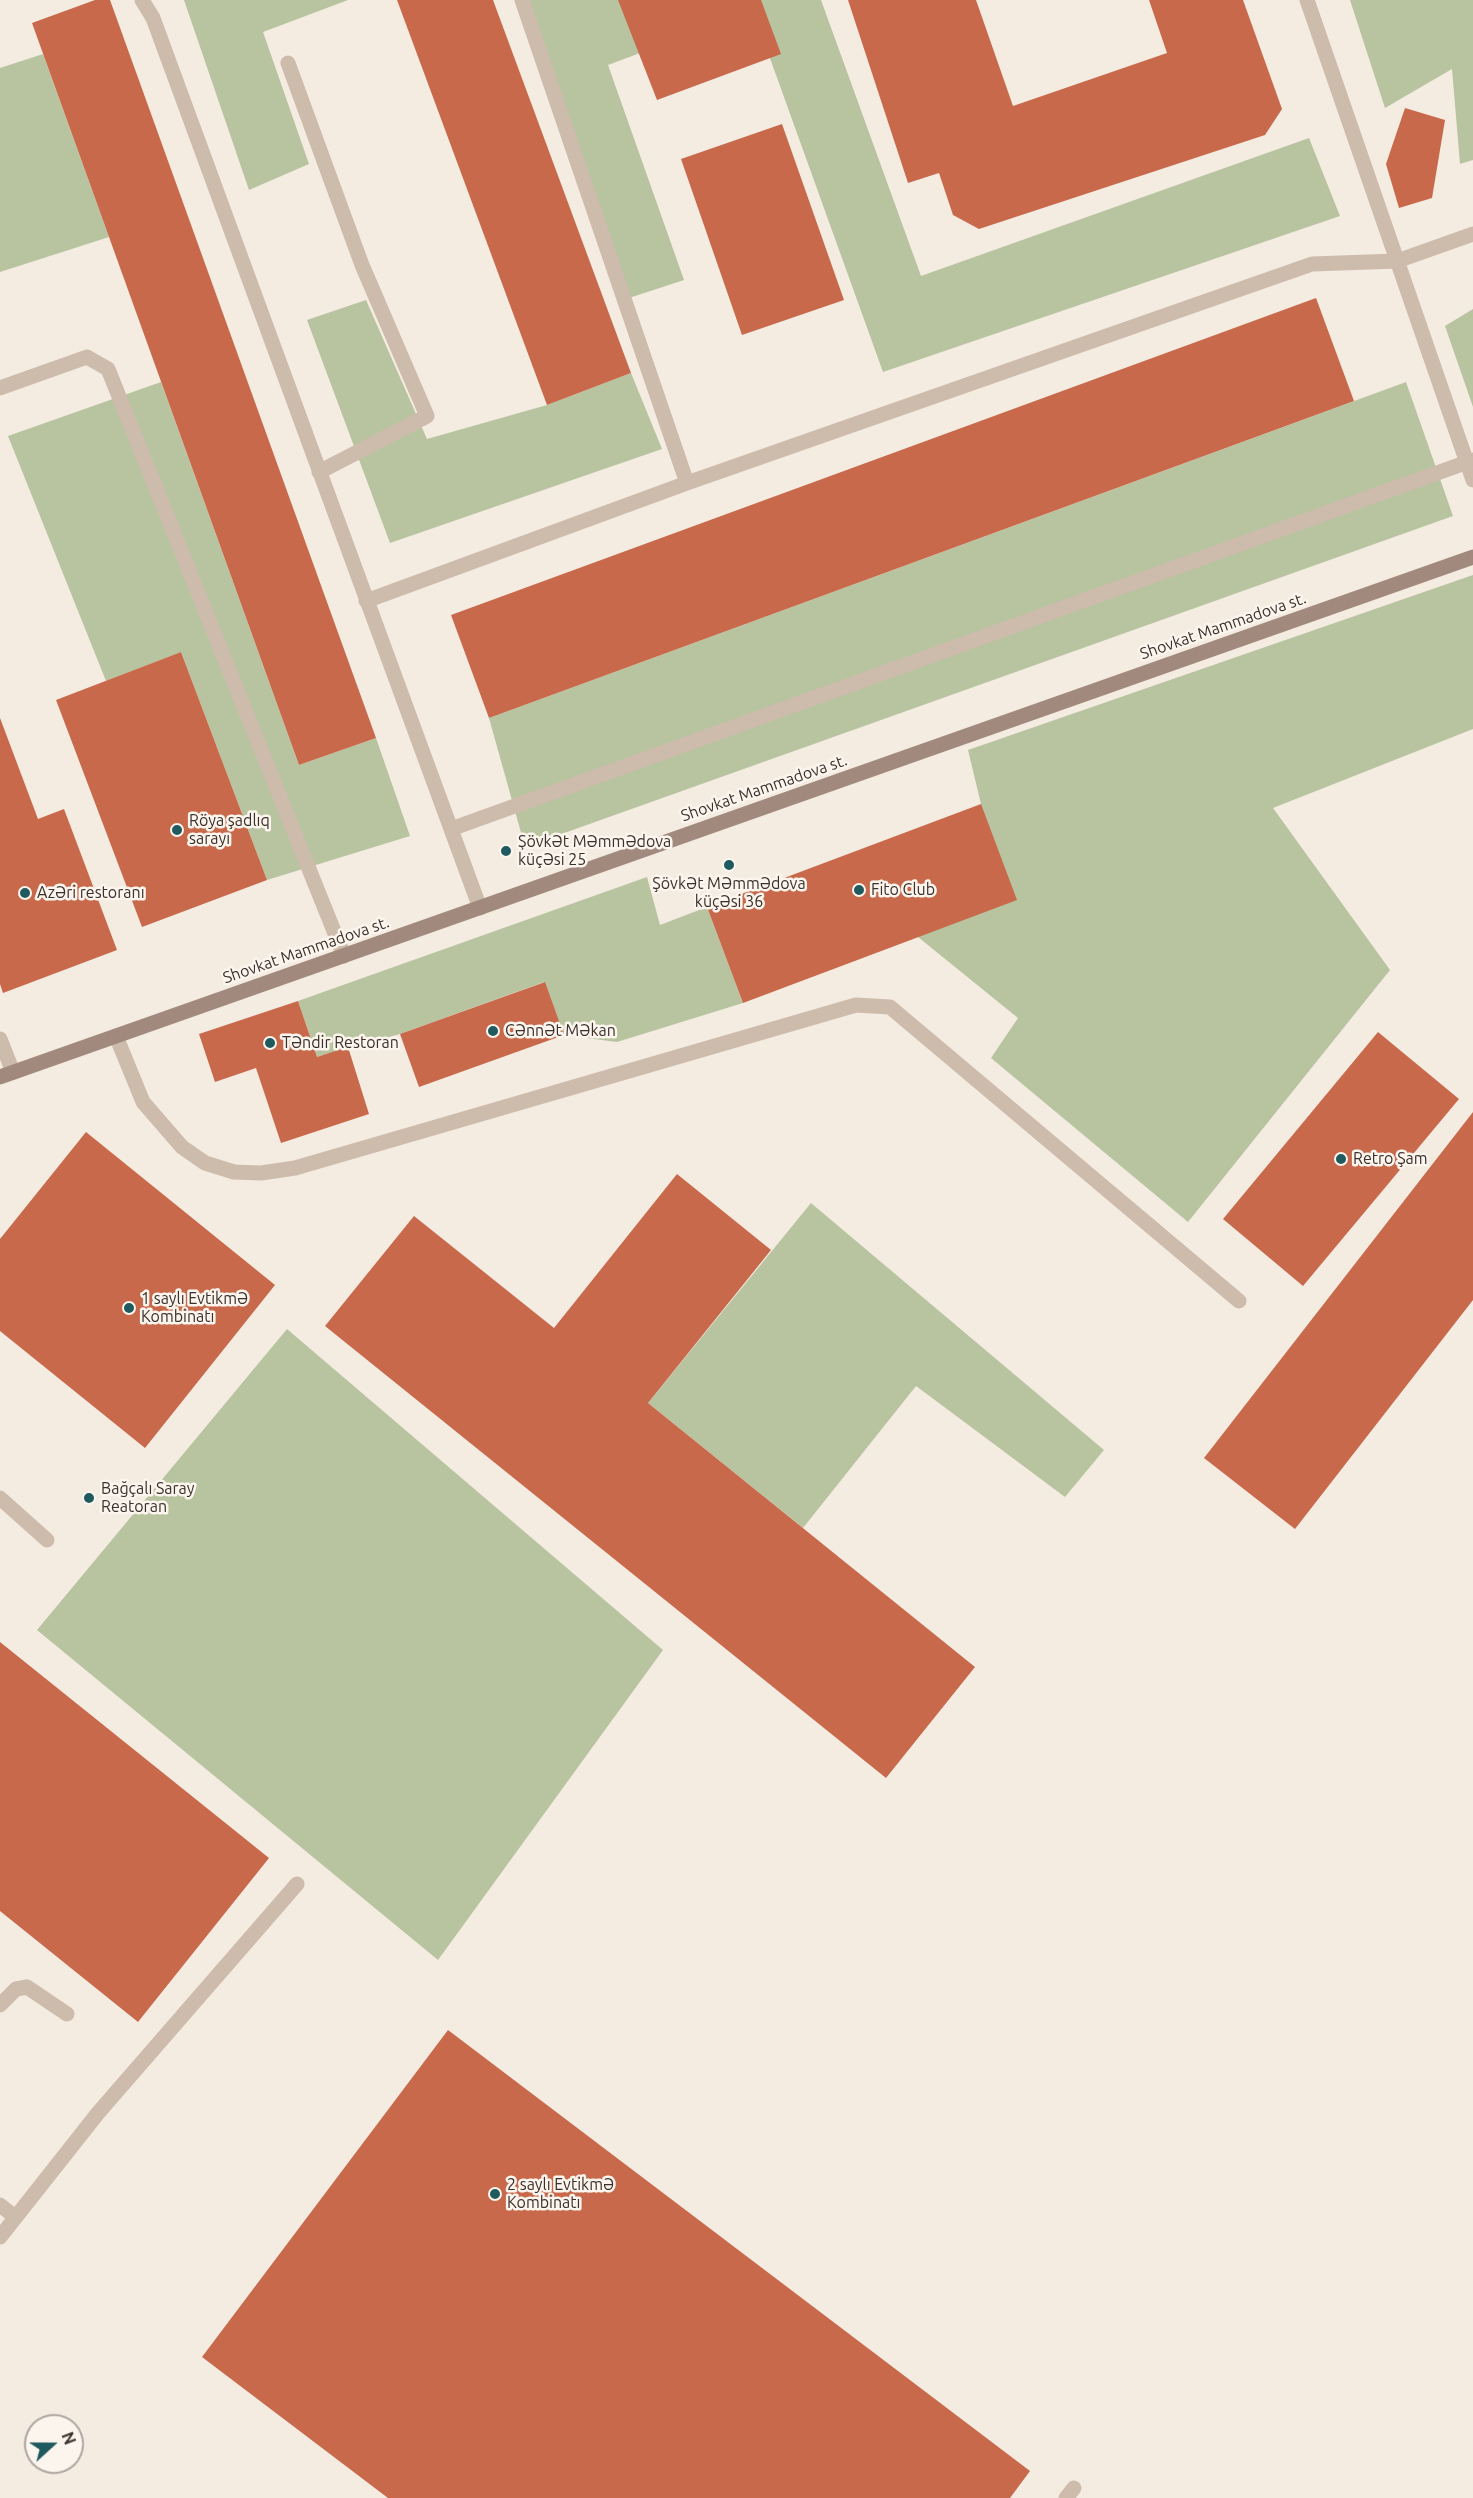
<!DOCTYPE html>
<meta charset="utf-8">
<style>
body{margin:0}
#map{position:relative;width:1473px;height:2498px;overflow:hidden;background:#f4ebe1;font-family:Ubuntu,sans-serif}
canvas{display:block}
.north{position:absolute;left:24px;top:2414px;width:60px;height:60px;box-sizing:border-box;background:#fbf5ee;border:2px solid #aea6a0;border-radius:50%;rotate:69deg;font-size:16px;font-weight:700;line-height:24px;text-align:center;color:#3b302b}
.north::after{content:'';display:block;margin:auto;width:21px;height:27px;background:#1f5a5e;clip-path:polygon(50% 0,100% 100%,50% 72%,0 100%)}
</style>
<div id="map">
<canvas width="1473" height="2498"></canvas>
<div class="north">N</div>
</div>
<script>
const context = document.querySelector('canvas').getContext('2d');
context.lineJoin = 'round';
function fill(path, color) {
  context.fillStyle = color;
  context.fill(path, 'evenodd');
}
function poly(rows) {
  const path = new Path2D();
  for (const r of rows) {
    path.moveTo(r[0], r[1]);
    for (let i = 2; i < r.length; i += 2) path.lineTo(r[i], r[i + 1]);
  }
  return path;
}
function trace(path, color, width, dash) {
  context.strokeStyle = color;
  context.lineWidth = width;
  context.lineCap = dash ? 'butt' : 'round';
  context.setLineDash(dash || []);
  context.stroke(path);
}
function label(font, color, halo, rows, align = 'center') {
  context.font = font + ' Ubuntu,sans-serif';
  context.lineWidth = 5;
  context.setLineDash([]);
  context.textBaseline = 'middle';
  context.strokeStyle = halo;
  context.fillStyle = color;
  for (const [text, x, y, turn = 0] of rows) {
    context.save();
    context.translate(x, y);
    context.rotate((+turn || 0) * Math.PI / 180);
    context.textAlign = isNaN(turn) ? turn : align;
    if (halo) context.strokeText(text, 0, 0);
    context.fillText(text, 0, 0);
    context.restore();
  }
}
fill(poly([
 [184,0,348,0,263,32,309,164,249,190],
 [522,0,821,0,921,276,1309,138,1340,216,883,372,753,11,608,65,684,280,626,299],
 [1350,0,1473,0,1473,160,1460,164,1452,69,1385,108],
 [43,54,109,237,0,272,0,68],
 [366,300,427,439,547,405,631,373,662,449,390,543,307,320],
 [1473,309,1473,407,1445,326],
 [161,382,299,765,376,738,410,836,267,880,181,652,106,681,8,436],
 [1406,382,1453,516,525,847,489,718],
 [1473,575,1473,729,1273,808,1390,970,1188,1222,991,1058,1018,1018,918,937,981,804,968,750],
 [647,877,660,925,707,907,743,1003,617,1042,564,1035,544,982,400,1034,317,1057,298,1001],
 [811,1203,1104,1450,1065,1497,916,1386,803,1528,648,1403],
 [287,1329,663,1650,438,1960,37,1630]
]), '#b8c4a0');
fill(poly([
 [95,0,110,0,376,738,299,765,32,23],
 [397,0,493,0,631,373,547,405],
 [618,0,761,0,781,54,657,100],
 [848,0,976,0,1013,106,1167,53,1149,0,1243,0,1282,109,1265,135,979,229,953,215,939,173,908,183],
 [1405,108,1445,120,1432,198,1399,208,1386,164],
 [782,124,844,300,742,335,681,159],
 [1316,298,1354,401,489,718,451,615],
 [181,652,267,880,142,927,56,700],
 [0,718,38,819,64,809,117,950,3,993,0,984],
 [981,804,1017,900,743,1003,707,907],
 [545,982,564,1035,419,1087,400,1034],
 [298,1001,317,1057,348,1047,369,1114,281,1143,256,1068,215,1082,199,1034],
 [1378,1032,1459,1099,1303,1286,1223,1219],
 [1473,1112,1473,1300,1295,1529,1204,1458],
 [86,1132,275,1285,145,1448,0,1331,0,1239],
 [677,1174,771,1250,648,1403,975,1667,886,1778,325,1326,414,1216,554,1328],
 [0,1642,269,1858,138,2022,0,1911],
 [448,2030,1030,2471,1010,2498,388,2498,202,2357]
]), '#c8694b');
trace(poly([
 [142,0,153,18,480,908],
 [522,0,687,483],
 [1307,0,1473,480],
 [288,63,362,265,427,416,319,472],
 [0,388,87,357,108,369,344,956],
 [366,601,687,483,1312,264,1397,261,1473,234],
 [451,829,1473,460],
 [116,1036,143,1102,182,1147,205,1163,234,1172,261,1173,295,1168,856,1005,890,1007,1239,1301],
 [0,1039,13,1072],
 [0,1498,47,1540],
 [0,2005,16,1989,27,1987,67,2014],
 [0,2205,15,2217],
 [0,2237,98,2113,297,1884],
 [1066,2498,1074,2488]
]), '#cdbbac', 15);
trace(poly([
 [0,1077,1473,557]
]), '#a18a7d', 15);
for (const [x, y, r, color] of [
 [177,830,6,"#1f5a5e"],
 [506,851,6,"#1f5a5e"],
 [729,865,6,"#1f5a5e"],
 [859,890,6,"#1f5a5e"],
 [25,893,6,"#1f5a5e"],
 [493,1031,6,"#1f5a5e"],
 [270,1043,6,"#1f5a5e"],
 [1341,1159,6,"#1f5a5e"],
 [129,1308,6,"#1f5a5e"],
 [89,1498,6,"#1f5a5e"],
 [495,2194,6,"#1f5a5e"]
]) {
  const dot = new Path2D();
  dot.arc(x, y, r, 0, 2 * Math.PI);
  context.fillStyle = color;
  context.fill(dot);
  trace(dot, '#fbf5ee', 2);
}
label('16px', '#3b302b', '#fbf5ee', [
 ["Shovkat Mammadova st.",1223,626,-19],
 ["Shovkat Mammadova st.",764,788,-19],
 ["Shovkat Mammadova st.",306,950,-19]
]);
label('16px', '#3b302b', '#fbf5ee', [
 ["Röya şadlıq",189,821],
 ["sarayı",189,839],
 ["Şövkət Məmmədova",518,842],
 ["küçəsi 25",518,860],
 ["Şövkət Məmmədova",729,884,"center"],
 ["küçəsi 36",729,902,"center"],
 ["Fito Club",871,890],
 ["Azəri restoranı",37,893],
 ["Cənnət Məkan",505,1031],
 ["Təndir Restoran",282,1043],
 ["Retro Şam",1353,1159],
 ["1 saylı Evtikmə",141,1299],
 ["Kombinatı",141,1317],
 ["Bağçalı Saray",101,1489],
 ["Reatoran",101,1507],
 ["2 saylı Evtikmə",507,2185],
 ["Kombinatı",507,2203]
], 'left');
</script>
